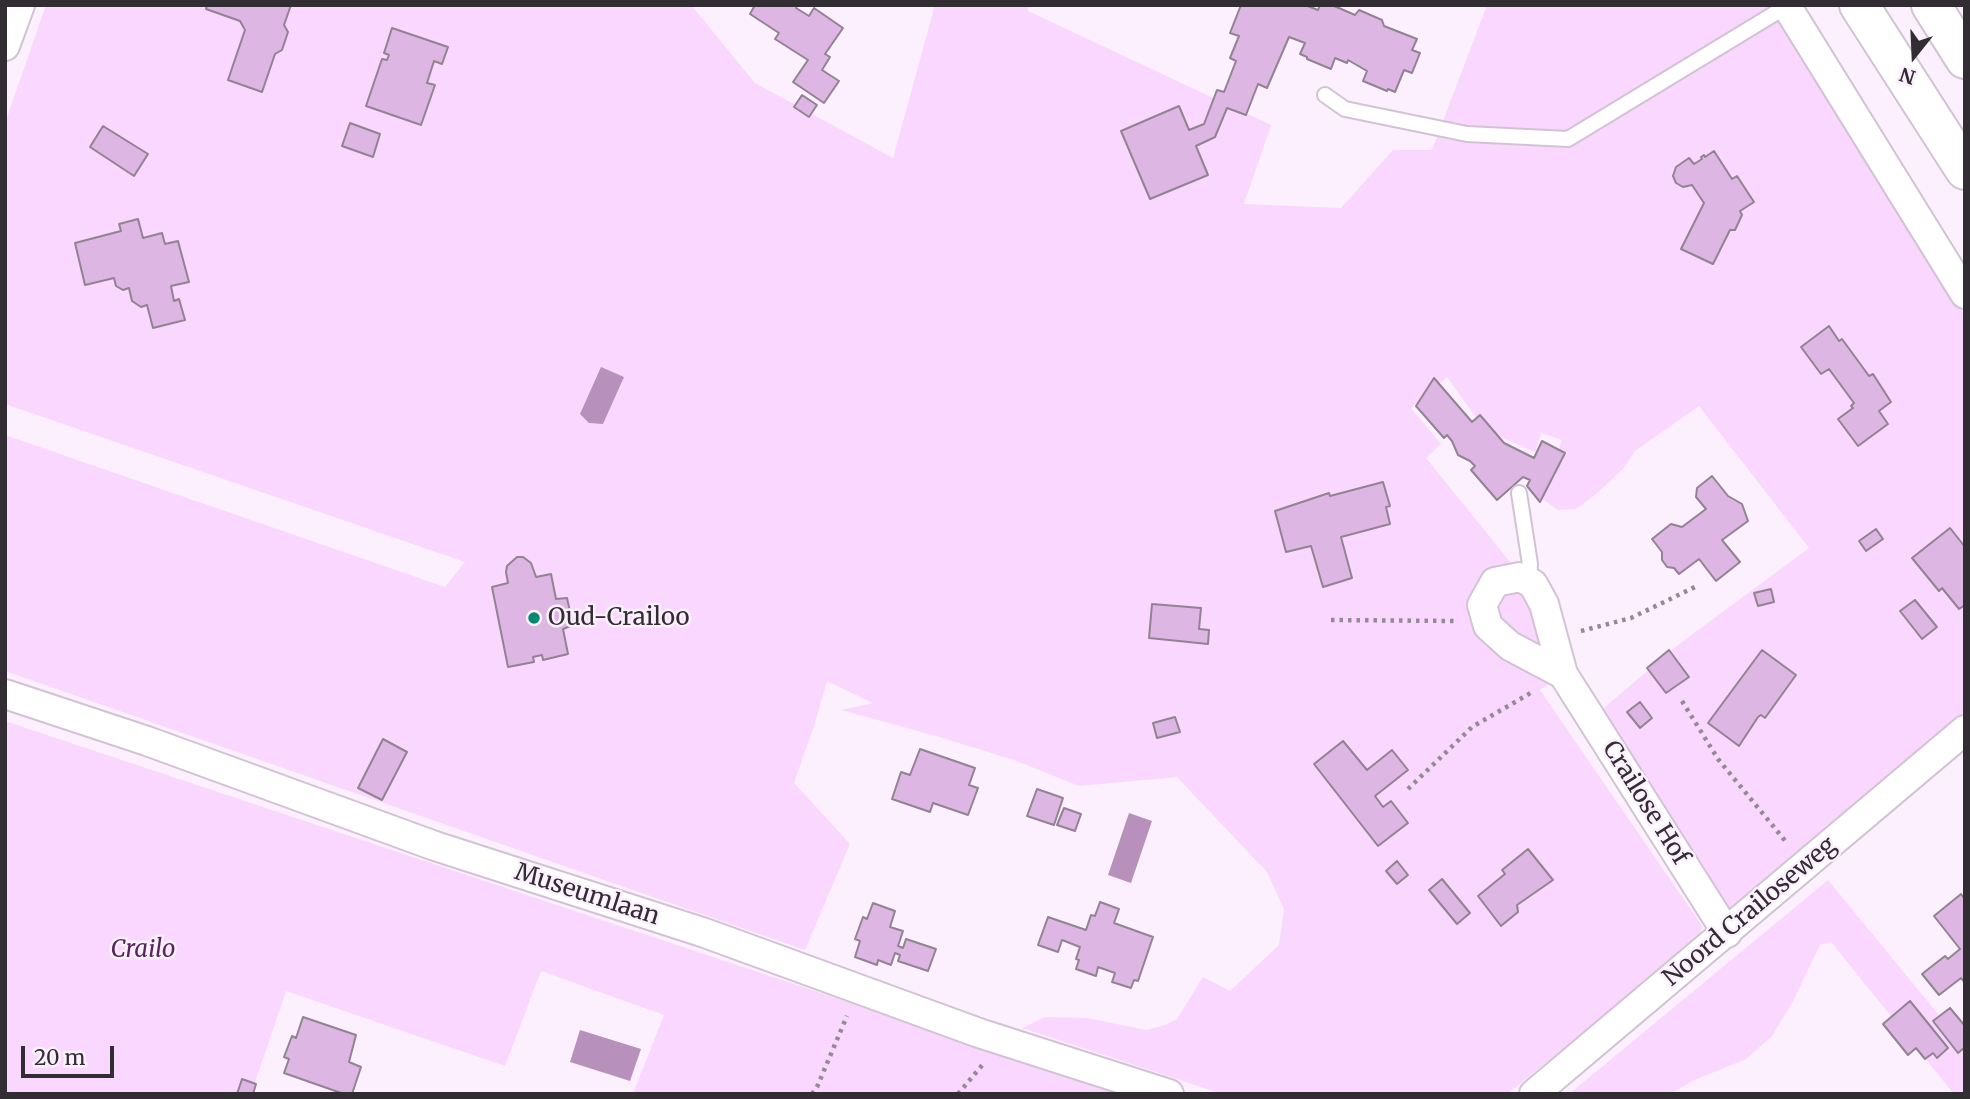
<!DOCTYPE html>
<style>
body{margin:0}
#map{position:relative;width:1970px;height:1099px;overflow:hidden;background:#fcf0fe;font-family:Merriweather,serif}
canvas{display:block}
.frame{position:absolute;inset:0;border:7px solid #322c33;pointer-events:none}
.north{position:absolute;left:1879px;top:21px;width:70px;height:70px;-webkit-text-stroke:5px #fcf0fe;paint-order:stroke;rotate:198deg;font-size:19px;font-weight:700;line-height:28px;text-align:center;color:#322c33}
.north::after{content:'';display:block;margin:auto;width:24px;height:32px;background:#322c33;clip-path:polygon(50% 0,100% 100%,50% 72%,0 100%)}
.scale{position:absolute;left:21px;top:1046px;width:93px;height:32px;box-sizing:border-box;border:4px solid #322c33;border-top:0;padding-left:9px;font-size:21px;line-height:24px;white-space:nowrap;color:#322c33;-webkit-text-stroke:5px #fcf0fe;paint-order:stroke}
</style>
<div id="map">
<canvas width="1970" height="1099"></canvas>
<div class="frame"></div>
<div class="north">N</div>
<div class="scale">20 m</div>
</div>
<script>
const context = document.querySelector('canvas').getContext('2d');
context.lineJoin = 'round';
function fill(path, color) {
  context.fillStyle = color;
  context.fill(path, 'evenodd');
}
function poly(rows) {
  const path = new Path2D();
  for (const r of rows) {
    path.moveTo(r[0], r[1]);
    for (let i = 2; i < r.length; i += 2) path.lineTo(r[i], r[i + 1]);
  }
  return path;
}
function trace(path, color, width, dash) {
  context.strokeStyle = color;
  context.lineWidth = width;
  context.lineCap = dash ? 'butt' : 'round';
  context.setLineDash(dash || []);
  context.stroke(path);
}
function label(font, color, halo, rows, align = 'center') {
  context.font = font + ' Merriweather,serif';
  context.lineWidth = 5;
  context.setLineDash([]);
  context.textBaseline = 'middle';
  context.strokeStyle = halo;
  context.fillStyle = color;
  for (const [text, x, y, turn = 0] of rows) {
    context.save();
    context.translate(x, y);
    context.rotate((+turn || 0) * Math.PI / 180);
    context.textAlign = isNaN(turn) ? turn : align;
    if (halo) context.strokeText(text, 0, 0);
    context.fillText(text, 0, 0);
    context.restore();
  }
}
fill(poly([
 [46,5,691,5,755,83,893,158,935,5,1029,5,1028,11,1271,125,1244,204,1341,208,1393,150,1432,150,1487,5,1769,5,1965,316,1965,711,1785,872,1728,916,1592,718,1678,645,1809,548,1699,406,1635,451,1623,469,1596,494,1576,509,1558,510,1538,496,1546,487,1562,440,1541,433,1535,452,1485,430,1447,377,1411,408,1441,444,1426,458,1532,589,1562,675,1540,690,1702,926,1700,938,1507,1094,1222,1094,1022,1028,1045,1017,1087,1018,1146,1030,1165,1025,1177,1019,1203,977,1230,991,1279,945,1284,909,1267,872,1177,777,1079,786,1014,760,936,736,841,710,873,703,827,681,814,726,794,783,850,844,805,950,5,671,5,435,445,587,465,562,5,404,5,123],
 [5,721,1124,1094,633,1094,664,1015,541,971,505,1066,286,991,251,1094,5,1094],
 [1828,880,1965,1047,1965,1094,1954,1094,1831,942,1820,945,1792,1003,1772,1036,1746,1059,1692,1081,1670,1094,1569,1094]
]), '#fad7fe');
fill(poly([
 [601,367,624,377,603,424,589,423,580,414],
 [1129,813,1152,821,1131,883,1108,875],
 [580,1030,641,1049,630,1081,570,1062]
]), '#b791bb');
const building = poly([
 [207,5,291,5,284,25,288,32,282,50,275,54,262,92,228,80,245,30,240,21,206,9,207,5],
 [755,5,797,5,796,8,809,16,814,8,843,28,825,54,830,57,822,70,839,81,824,103,793,82,808,60,775,39,779,33,750,14,755,5],
 [1241,5,1305,5,1318,10,1320,5,1332,5,1355,15,1359,10,1382,20,1384,26,1417,39,1412,50,1420,53,1412,73,1404,70,1395,92,1388,89,1387,91,1363,81,1367,71,1348,60,1347,63,1335,58,1331,69,1307,59,1307,57,1300,54,1305,43,1289,37,1267,88,1258,84,1246,115,1227,108,1215,137,1196,146,1208,175,1150,199,1121,131,1179,106,1189,130,1204,124,1217,90,1224,92,1236,61,1230,58,1239,36,1230,33,1241,5],
 [392,28,448,47,442,64,434,61,427,83,435,85,421,125,366,106,382,59,387,60,389,55,384,53,392,28],
 [802,95,817,105,809,117,794,107,802,95],
 [350,123,380,134,373,157,342,146,350,123],
 [103,126,148,154,134,176,90,147,103,126],
 [1714,151,1732,179,1737,176,1754,202,1740,211,1742,215,1735,230,1730,230,1713,264,1681,249,1704,203,1692,185,1683,187,1676,183,1673,176,1676,167,1689,158,1694,164,1702,159,1701,157,1704,155,1705,157,1714,151],
 [138,219,143,238,162,233,165,244,178,241,189,282,171,286,174,301,179,299,185,320,153,328,147,305,141,307,132,301,129,288,123,290,116,286,114,278,85,285,75,243,121,231,119,224,138,219],
 [1829,326,1839,341,1842,339,1869,376,1873,374,1891,402,1879,411,1888,424,1858,446,1838,419,1853,408,1851,406,1854,403,1829,369,1821,374,1801,347,1829,326],
 [1434,378,1472,422,1480,415,1504,443,1534,458,1542,441,1565,453,1540,502,1527,486,1530,480,1523,477,1497,500,1471,470,1475,466,1470,461,1458,455,1452,441,1447,435,1444,438,1416,406,1434,378],
 [1712,476,1728,496,1742,504,1748,521,1722,540,1740,562,1716,581,1699,559,1679,574,1674,568,1667,567,1662,560,1662,552,1652,539,1671,524,1682,527,1706,509,1696,497,1697,488,1712,476],
 [1383,482,1390,506,1386,507,1390,524,1341,537,1352,578,1323,587,1311,546,1286,552,1275,511,1329,493,1330,496,1383,482],
 [1950,528,1965,547,1965,605,1959,609,1942,588,1939,591,1912,558,1950,528],
 [1876,529,1883,539,1866,551,1859,541,1876,529],
 [517,557,523,557,531,563,536,577,551,574,556,599,567,598,573,625,563,629,568,654,543,660,542,655,533,657,534,662,508,667,492,587,508,583,506,572,507,566,517,557],
 [1771,589,1774,602,1758,606,1754,593,1771,589],
 [1915,600,1937,627,1922,639,1900,611,1915,600],
 [1152,604,1201,608,1199,629,1209,630,1208,644,1149,638,1152,604],
 [1669,650,1689,677,1666,693,1647,668,1669,650],
 [1762,650,1796,675,1765,718,1761,715,1758,717,1739,746,1708,723,1762,650],
 [1640,702,1652,718,1640,728,1627,712,1640,702],
 [1175,717,1180,732,1157,738,1153,723,1175,717],
 [383,739,407,752,382,800,358,788,383,739],
 [1343,741,1367,770,1392,750,1408,770,1375,796,1383,807,1391,801,1408,823,1378,846,1314,764,1343,741],
 [920,749,975,768,969,785,978,788,968,815,933,803,930,812,892,799,901,772,910,775,920,749],
 [1037,789,1063,798,1054,825,1027,816,1037,789],
 [1064,808,1081,814,1075,831,1057,825,1064,808],
 [1528,849,1553,880,1517,905,1518,912,1501,926,1478,896,1505,874,1502,870,1528,849],
 [1397,861,1408,875,1397,884,1386,871,1397,861],
 [1442,879,1470,913,1457,924,1429,890,1442,879],
 [1961,894,1965,899,1965,983,1961,978,1939,995,1922,974,1945,956,1948,959,1960,949,1934,916,1961,894],
 [1100,902,1119,909,1114,923,1153,937,1138,981,1134,980,1131,988,1112,982,1115,973,1098,967,1096,976,1076,969,1079,960,1076,959,1080,947,1062,940,1058,952,1038,945,1048,917,1086,930,1091,915,1095,916,1100,902],
 [873,903,895,911,890,927,903,931,898,946,903,948,906,939,936,949,928,971,898,961,900,955,895,953,891,965,878,960,877,965,855,957,860,941,855,939,863,917,867,919,873,903],
 [1910,1001,1948,1048,1937,1058,1933,1053,1925,1059,1916,1048,1908,1055,1883,1024,1910,1001],
 [1950,1008,1965,1026,1965,1047,1958,1053,1933,1021,1950,1008],
 [303,1017,356,1035,349,1062,361,1067,352,1094,344,1094,284,1073,289,1059,284,1057,292,1036,296,1038,303,1017],
 [242,1079,256,1084,253,1094,237,1094,242,1079]
]);
fill(building, '#deb6e3');
trace(building, '#918392', 2);
const service = poly([
 [1325,95,1345,109,1467,134,1568,139,1787,6],
 [1519,493,1530,564,1529,582]
]);
const minor = poly([
 [1786,5,1965,294],
 [5,46,20,5],
 [1563,674,1510,646,1488,626,1482,605,1495,582,1520,577,1533,584,1544,604,1563,674,1727,933],
 [5,694,147,741,435,846,705,933,979,1033,1169,1094],
 [1534,1094,1965,730]
]);
const motorway = poly([
 [1859,5,1965,170],
 [1931,5,1965,59]
]);
trace(service, '#d2c3d4', 18);
trace(minor, '#d2c3d4', 32);
trace(motorway, '#d2c3d4', 42);
trace(poly([
 [1331,620,1456,621],
 [1581,631,1631,618,1695,587],
 [1682,701,1718,759,1787,843],
 [1408,789,1472,727,1534,691],
 [812,1094,817,1087,847,1016],
 [958,1094,984,1063]
]), '#938a95', 4.5, [3.5, 5]);
trace(service, '#fff', 14);
trace(minor, '#fff', 28);
trace(motorway, '#fff', 38);
for (const [x, y, r, color] of [
 [534,618,7,"#048a70"]
]) {
  const dot = new Path2D();
  dot.arc(x, y, r, 0, 2 * Math.PI);
  context.fillStyle = color;
  context.fill(dot);
  trace(dot, '#fcf0fe', 2.5);
}
label('24px', '#322c33', '#fcf0fe', [
 ["Oud-Crailoo",548,618]
], 'left');
label('24px', '#322c33', '#fcf0fe', [
 ["Crailose Hof",1645,803,58],
 ["Museumlaan",587,895,18],
 ["Noord Crailoseweg",1750,912,-40]
]);
label('italic 24px', '#56265c', '#fcf0fe', [
 ["Crailo",143,950]
]);
</script>
